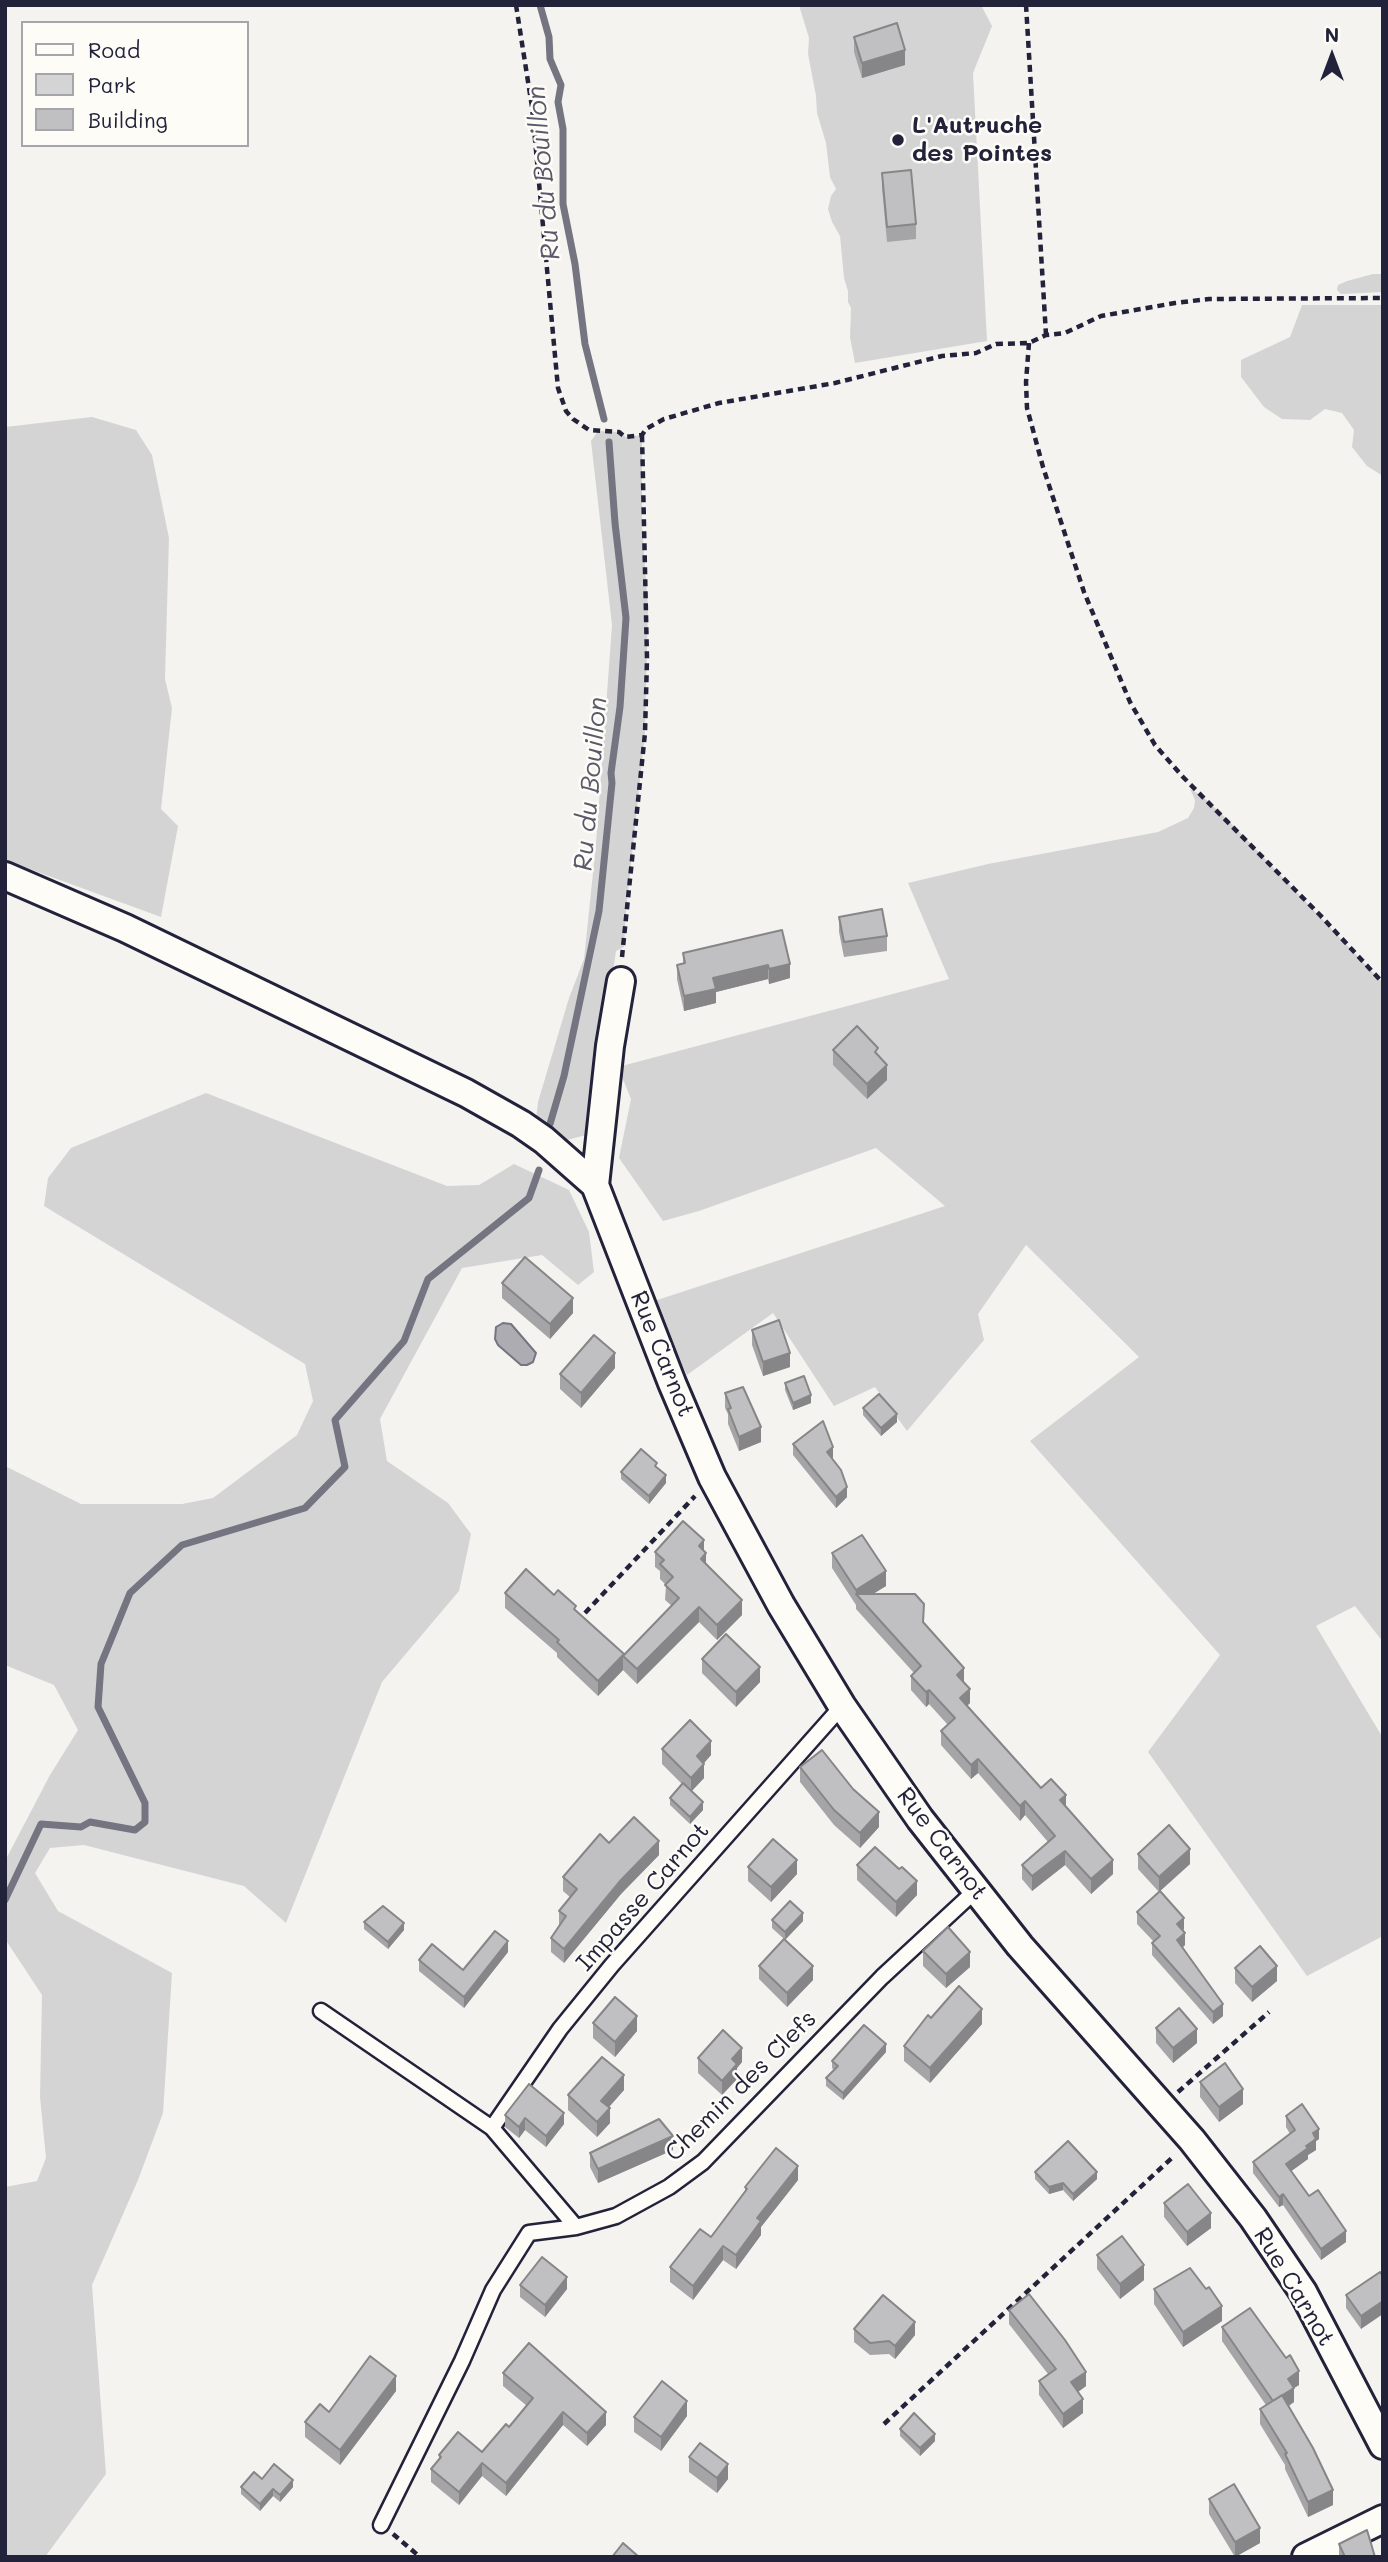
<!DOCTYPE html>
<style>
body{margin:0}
#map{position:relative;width:1388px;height:2562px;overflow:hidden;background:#f4f3ef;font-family:Mali,sans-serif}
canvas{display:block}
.frame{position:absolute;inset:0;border:7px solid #22223b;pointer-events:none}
.legend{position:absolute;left:21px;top:21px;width:228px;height:126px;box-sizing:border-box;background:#fdfcf7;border:2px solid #a5a5ac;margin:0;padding:9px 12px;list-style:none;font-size:21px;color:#22223b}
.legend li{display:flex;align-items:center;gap:14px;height:35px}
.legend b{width:35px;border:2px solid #a5a5ac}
.north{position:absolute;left:1297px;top:21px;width:70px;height:70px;-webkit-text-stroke:5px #fdfcf7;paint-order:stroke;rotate:0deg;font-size:19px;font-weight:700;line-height:28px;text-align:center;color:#22223b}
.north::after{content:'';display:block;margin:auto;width:24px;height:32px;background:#22223b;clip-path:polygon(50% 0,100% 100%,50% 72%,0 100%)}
</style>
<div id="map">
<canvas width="1388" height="2562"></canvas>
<div class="frame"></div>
<ul class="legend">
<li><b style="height:9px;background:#fdfcf7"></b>Road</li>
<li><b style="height:19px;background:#d5d4d5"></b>Park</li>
<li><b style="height:19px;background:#c0bfc2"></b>Building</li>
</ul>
<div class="north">N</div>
</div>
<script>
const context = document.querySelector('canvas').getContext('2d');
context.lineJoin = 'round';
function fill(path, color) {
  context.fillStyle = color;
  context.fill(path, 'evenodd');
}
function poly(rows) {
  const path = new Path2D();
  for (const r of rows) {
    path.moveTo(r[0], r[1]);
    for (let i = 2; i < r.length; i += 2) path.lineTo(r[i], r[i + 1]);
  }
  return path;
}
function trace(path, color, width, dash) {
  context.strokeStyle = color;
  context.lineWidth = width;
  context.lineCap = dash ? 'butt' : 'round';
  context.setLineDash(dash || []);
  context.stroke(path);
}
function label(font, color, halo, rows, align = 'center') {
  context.font = font + ' Mali,sans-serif';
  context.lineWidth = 5;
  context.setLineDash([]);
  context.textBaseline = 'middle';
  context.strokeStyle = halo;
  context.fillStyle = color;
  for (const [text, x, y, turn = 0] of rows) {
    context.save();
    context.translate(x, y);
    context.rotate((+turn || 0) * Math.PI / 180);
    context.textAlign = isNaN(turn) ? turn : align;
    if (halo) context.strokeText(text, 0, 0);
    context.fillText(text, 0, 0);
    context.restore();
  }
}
fill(poly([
 [799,5,981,5,992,26,973,73,987,341,855,363,850,337,851,308,848,302,848,291,844,278,840,236,832,222,828,209,831,196,836,189,830,177,826,143,817,113,816,96,808,54,809,38],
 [1373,274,1383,274,1383,292,1341,294,1337,290,1338,285,1347,281],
 [1302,305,1383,305,1383,476,1367,466,1352,447,1354,430,1342,413,1325,409,1310,420,1282,419,1264,407,1241,377,1241,360,1290,337],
 [92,417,136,430,152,455,169,538,165,679,172,708,161,809,178,826,161,917,5,860,5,427],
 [598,431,619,432,626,437,642,435,642,526,648,608,645,733,626,911,624,947,616,951,590,1134,567,1140,550,1124,536,1120,538,1102,569,998,584,959,596,844,612,625,591,441],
 [1190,789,1201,795,1229,821,1383,983,1383,1642,1355,1606,1316,1626,1383,1738,1383,1936,1307,1976,1148,1752,1220,1655,1030,1441,1139,1357,1026,1245,978,1314,984,1340,907,1431,875,1387,834,1406,773,1313,687,1375,651,1302,945,1206,876,1148,699,1211,663,1221,619,1158,631,1099,618,1067,949,979,908,883,988,864,1158,832,1188,818,1194,808,1195,800],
 [206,1093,447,1186,479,1185,514,1164,569,1190,589,1232,594,1272,578,1285,542,1255,462,1268,380,1419,387,1461,448,1503,471,1534,459,1591,382,1682,286,1923,244,1886,84,1845,50,1848,35,1873,58,1911,172,1973,163,2113,138,2180,92,2285,106,2474,45,2557,5,2557,5,2187,37,2181,46,2158,40,2097,42,1995,5,1939,5,1861,50,1775,78,1730,54,1685,5,1665,5,1466,81,1504,182,1504,213,1498,297,1435,313,1401,305,1364,44,1206,48,1178,71,1148]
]), '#d5d4d5');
const water = poly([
 [503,1323,511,1324,536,1353,533,1362,527,1365,521,1365,498,1345,495,1339,496,1327,503,1323]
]);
fill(water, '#acacb2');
trace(water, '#757582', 2);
trace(poly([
 [540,5,549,37,550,59,561,85,558,102,563,129,563,204,575,264,585,344,604,419],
 [550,1124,564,1076,599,911,612,783,611,773,620,707,626,618,615,523,609,442],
 [5,1900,41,1824,81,1827,90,1822,135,1830,145,1822,145,1803,98,1707,101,1664,130,1593,182,1545,305,1508,345,1467,335,1420,404,1341,428,1279,529,1198,539,1170]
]), '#757582', 7);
const lane = poly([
 [321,2011,492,2128,576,2227],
 [492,2128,560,2029,612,1965,842,1706],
 [381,2525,462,2361,493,2290,529,2233,576,2227,616,2216,669,2187,703,2162,882,1977,976,1890]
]);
const street = poly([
 [5,876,125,928,466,1093,521,1124,544,1140,595,1185,672,1383,712,1477,781,1605,842,1706,920,1819,1020,1946,1192,2140,1253,2218,1303,2292,1383,2445],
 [595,1185,610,1046,621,981],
 [1306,2557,1383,2519]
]);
trace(lane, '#22223b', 19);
trace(street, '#22223b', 32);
trace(poly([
 [516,5,532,107,558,388,566,411,573,419,589,430,619,432,625,437,642,435,646,429,664,419,719,403,835,383,942,356,976,353,996,344,1029,343,1046,335,1065,333,1101,316,1175,303,1209,299,1383,298],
 [1026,5,1046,335],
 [1029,343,1026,382,1027,408,1043,467,1084,592,1130,702,1155,745,1183,777,1320,915,1383,983],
 [622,957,645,733,647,659,642,435],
 [585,1613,695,1496],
 [1178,2092,1269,2012],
 [884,2424,1174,2156],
 [393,2534,420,2557]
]), '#22223b', 4.5, [7, 5]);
trace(lane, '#fdfcf7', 14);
trace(street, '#fdfcf7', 26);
fill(poly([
 [854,37,905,65,862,78,854,52],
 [882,173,916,224,916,239,887,242,882,188],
 [839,917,887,936,887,951,844,957,839,932],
 [782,930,790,978,769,984,768,979,716,992,716,1003,684,1011,677,979,677,965,683,963,683,953],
 [833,1050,878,1056,887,1080,867,1099,833,1065],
 [502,1283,573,1313,550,1339,502,1298],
 [752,1330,790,1367,763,1376,752,1345],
 [615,1368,581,1408,560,1389,560,1374],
 [785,1383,811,1403,793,1410,785,1390],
 [725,1393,761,1442,739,1451,728,1424,728,1414,725,1408],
 [863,1408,897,1422,881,1436,863,1415],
 [793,1444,833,1458,832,1458,847,1497,836,1508,793,1455],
 [621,1472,666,1483,649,1504,621,1479],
 [655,1552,704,1552,706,1563,742,1615,717,1640,699,1622,637,1684,623,1670,598,1696,557,1657,557,1653,505,1608,505,1593,554,1595,576,1610,624,1654,672,1606,665,1600,666,1585,660,1579,660,1571,655,1567],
 [832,1553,886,1586,872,1594,924,1623,964,1682,964,1683,970,1703,967,1706,1041,1788,1066,1807,1113,1874,1091,1894,1065,1865,1032,1891,1022,1879,1022,1865,1048,1842,1025,1815,1020,1821,978,1773,971,1779,941,1745,941,1731,948,1725,929,1704,926,1707,911,1690,911,1676,914,1673,856,1609,856,1605,832,1568],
 [702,1659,760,1682,736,1707,702,1673],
 [662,1749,711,1755,704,1763,704,1778,691,1791,703,1810,690,1824,670,1805,670,1798,682,1784,662,1764],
 [800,1767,879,1827,860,1848,834,1825,800,1782],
 [609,1843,659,1855,621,1894,564,1963,551,1952,551,1938,559,1925,559,1911,571,1898,563,1891,563,1877],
 [1138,1854,1190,1864,1160,1891,1184,1929,1183,1930,1185,1945,1183,1947,1223,2016,1213,2024,1152,1955,1152,1943,1154,1942,1137,1924,1137,1912,1159,1892,1138,1869],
 [857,1865,917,1895,896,1917,857,1880],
 [748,1867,797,1874,771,1902,748,1881],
 [772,1920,803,1921,785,1940,813,1980,787,2007,759,1979,759,1966,784,1939,772,1928],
 [364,1922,404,1930,388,1949,364,1929],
 [923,1951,970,1967,946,1988,923,1966],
 [508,1952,464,2008,419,1971,419,1960,463,1970],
 [1235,1968,1277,1981,1252,2002,1235,1983],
 [931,2018,982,2024,930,2083,904,2061,904,2046],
 [593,2023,637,2031,615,2057,593,2038],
 [1156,2028,1197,2043,1173,2063,1156,2043],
 [886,2052,843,2100,826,2086,826,2078,834,2070,832,2068,832,2061],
 [698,2058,742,2062,737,2068,737,2079,722,2095,698,2073],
 [1200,2082,1243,2104,1219,2122,1200,2097],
 [624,2090,609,2107,610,2123,597,2137,568,2110,568,2095],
 [505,2115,564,2124,546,2147,525,2130,519,2138,505,2127],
 [1286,2116,1319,2139,1316,2141,1316,2150,1308,2155,1308,2159,1291,2171,1309,2196,1346,2242,1321,2260,1283,2205,1279,2207,1253,2173,1253,2162,1290,2134,1286,2127],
 [673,2150,598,2183,590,2167,590,2153],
 [1035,2172,1097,2179,1073,2201,1063,2190,1049,2194,1035,2179],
 [798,2180,761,2227,761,2235,736,2269,723,2260,693,2300,670,2282,670,2267,711,2237,745,2191,745,2187],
 [1164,2203,1211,2228,1187,2246,1164,2217],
 [1097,2255,1144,2280,1120,2299,1097,2269],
 [1380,2272,1361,2329,1346,2308,1346,2295],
 [520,2285,567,2289,545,2317,520,2297],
 [1154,2289,1222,2321,1183,2347,1154,2304],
 [1009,2310,1086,2386,1078,2392,1083,2413,1063,2428,1039,2395,1039,2381,1048,2374,1009,2324],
 [1222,2327,1299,2385,1294,2388,1294,2402,1289,2406,1333,2505,1308,2517,1285,2469,1285,2465,1260,2424,1260,2409,1266,2405,1222,2341],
 [854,2329,915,2335,895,2359,889,2354,870,2355,854,2342],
 [503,2373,606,2425,587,2446,563,2425,506,2496,482,2476,459,2505,431,2482,431,2469,439,2460,439,2455,482,2452,509,2427,527,2406,503,2386],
 [396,2391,340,2465,305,2437,305,2422,329,2412],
 [687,2416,661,2451,634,2432,634,2417],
 [900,2429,935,2441,920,2456,900,2436],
 [689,2457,728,2479,717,2493,689,2472],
 [262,2479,293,2487,280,2502,273,2496,260,2511,241,2494,241,2487],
 [1209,2499,1260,2543,1235,2557,1209,2514],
 [1339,2544,1375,2557,1339,2557]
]), '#a5a4a7');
fill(poly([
 [905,50,905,65,862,78,862,63],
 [790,964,790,978,769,984,769,969],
 [768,965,768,979,716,992,716,1003,684,1011,684,996,713,978],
 [887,1065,887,1080,867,1099,867,1084],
 [573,1298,573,1313,550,1339,550,1324],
 [615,1353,615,1368,581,1408,581,1393],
 [790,1353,790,1367,763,1376,763,1362],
 [811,1395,811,1403,793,1410,793,1403],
 [897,1414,897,1422,881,1436,881,1428],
 [761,1427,761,1442,739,1451,739,1437],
 [833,1447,833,1458,827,1462,827,1452],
 [666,1475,666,1483,649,1504,649,1496],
 [847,1487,847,1497,836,1508,836,1497],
 [704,1540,704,1554,699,1546],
 [706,1553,706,1568,701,1559],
 [886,1571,886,1586,862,1601,856,1594,856,1605,856,1590],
 [742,1600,742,1615,717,1640,717,1625],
 [699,1607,699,1622,637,1684,637,1669],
 [623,1656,623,1670,598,1696,598,1681],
 [760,1667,760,1682,736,1707,736,1692],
 [964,1668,964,1682,957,1689,957,1675],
 [970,1689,970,1703,960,1712,960,1698],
 [929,1690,929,1704,926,1707,926,1692],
 [711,1741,711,1755,697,1771,697,1756],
 [978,1759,978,1773,971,1779,971,1765],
 [704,1764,704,1778,691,1792,691,1778],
 [1066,1795,1066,1809,1060,1800],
 [1025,1801,1025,1815,1020,1821,1020,1806],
 [703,1802,703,1810,690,1824,690,1817],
 [879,1812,879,1827,860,1848,860,1833],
 [659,1841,659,1855,621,1894,564,1963,564,1949,621,1880],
 [1190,1849,1190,1864,1159,1892,1159,1877],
 [1065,1851,1065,1865,1032,1891,1032,1876],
 [797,1860,797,1874,771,1902,771,1887],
 [1113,1860,1113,1874,1091,1894,1091,1879],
 [917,1881,917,1895,896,1917,896,1902],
 [803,1913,803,1921,785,1940,785,1932],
 [1184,1918,1184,1929,1177,1936,1177,1924],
 [404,1923,404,1930,388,1949,388,1942],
 [1185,1933,1185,1945,1177,1952,1177,1940],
 [508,1941,508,1952,464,2008,464,1997],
 [970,1952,970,1967,946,1988,946,1974],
 [813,1966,813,1980,787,2007,787,1993],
 [1277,1966,1277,1981,1252,2002,1252,1987],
 [1223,2004,1223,2016,1213,2024,1213,2012],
 [982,2009,982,2024,930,2083,930,2068],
 [637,2016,637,2031,615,2057,615,2042],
 [1197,2029,1197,2043,1173,2063,1173,2048],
 [886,2044,886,2052,843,2100,843,2093],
 [742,2048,742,2062,737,2068,737,2079,722,2095,722,2081,732,2059],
 [624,2075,624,2090,601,2116,601,2101],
 [1243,2089,1243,2104,1219,2122,1219,2107],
 [610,2108,610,2123,597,2137,597,2122],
 [564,2113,564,2124,546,2147,546,2136],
 [525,2118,525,2130,519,2138,519,2127],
 [1319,2129,1319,2139,1316,2141,1316,2150,1308,2155,1308,2159,1286,2175,1286,2164,1313,2133],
 [673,2136,673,2150,598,2183,598,2169],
 [798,2166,798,2180,761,2227,761,2235,736,2269,736,2255,757,2218],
 [1097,2172,1097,2179,1073,2201,1073,2194],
 [1063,2183,1063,2190,1049,2194,1049,2187],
 [1283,2194,1283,2205,1279,2207,1279,2197],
 [1211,2213,1211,2228,1187,2246,1187,2232],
 [1346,2231,1346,2242,1321,2260,1321,2249],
 [723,2246,723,2260,693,2300,693,2286],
 [1144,2265,1144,2280,1120,2299,1120,2284],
 [567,2277,567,2289,545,2317,545,2305],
 [1383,2301,1383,2314,1361,2329,1361,2316],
 [1222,2306,1222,2321,1183,2347,1183,2332],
 [915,2322,915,2335,895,2359,895,2346],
 [1299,2371,1299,2385,1294,2388,1294,2402,1273,2415,1288,2379],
 [1086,2372,1086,2386,1071,2397,1071,2382],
 [396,2376,396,2391,340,2465,340,2450],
 [1083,2399,1083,2413,1063,2428,1063,2414],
 [687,2401,687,2416,661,2451,661,2437],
 [563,2412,563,2425,506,2496,506,2483],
 [606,2412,606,2425,587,2446,587,2433],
 [935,2434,935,2441,920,2456,920,2448],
 [482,2463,482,2476,459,2505,459,2492],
 [728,2464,728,2479,717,2493,717,2478],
 [293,2480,293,2487,280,2502,280,2495],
 [273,2489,273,2496,260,2511,260,2504],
 [1333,2490,1333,2505,1308,2517,1308,2502],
 [1260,2528,1260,2543,1235,2557,1235,2542]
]), '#868688');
const building = poly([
 [897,23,905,50,862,63,854,37,897,23],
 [911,170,916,224,887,227,882,173,911,170],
 [882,909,887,936,844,942,839,917,882,909],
 [782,930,790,964,769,969,768,965,713,978,716,989,684,996,677,965,685,963,683,953,782,930],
 [857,1026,878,1048,875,1052,887,1065,867,1084,833,1050,857,1026],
 [525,1257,573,1298,550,1324,502,1283,525,1257],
 [779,1320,790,1353,763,1362,752,1330,779,1320],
 [594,1335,615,1353,581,1393,560,1374,594,1335],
 [804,1376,811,1395,793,1403,785,1383,804,1376],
 [743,1387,761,1427,739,1437,728,1409,731,1408,725,1393,743,1387],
 [879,1394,897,1414,881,1428,863,1408,879,1394],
 [823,1421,833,1447,827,1452,841,1470,847,1487,836,1497,793,1444,823,1421],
 [641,1449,657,1463,655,1466,666,1475,649,1496,621,1472,641,1449],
 [683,1521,704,1540,699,1546,706,1553,701,1559,742,1600,717,1625,699,1607,637,1669,623,1656,679,1598,665,1585,673,1577,660,1564,664,1560,655,1552,683,1521],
 [862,1535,886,1571,856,1590,832,1553,862,1535],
 [526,1569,554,1595,558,1590,576,1606,574,1609,624,1654,598,1681,557,1642,559,1640,505,1593,526,1569],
 [856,1594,915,1594,924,1604,923,1622,964,1668,957,1675,970,1689,960,1698,1041,1788,1051,1779,1066,1795,1060,1800,1113,1860,1091,1879,1065,1851,1032,1876,1022,1865,1055,1836,1025,1801,1020,1806,978,1759,971,1765,941,1731,955,1718,929,1690,926,1692,911,1676,921,1666,856,1594],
 [726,1634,760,1667,736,1692,702,1659,726,1634],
 [690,1720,711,1741,697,1756,704,1764,691,1778,662,1749,690,1720],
 [822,1750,853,1789,879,1812,860,1833,834,1810,800,1767,822,1750],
 [683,1783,703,1802,690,1817,670,1798,683,1783],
 [634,1817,659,1841,621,1880,564,1949,551,1938,566,1916,559,1911,577,1889,563,1877,600,1834,609,1843,634,1817],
 [1169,1825,1190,1849,1159,1877,1138,1854,1169,1825],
 [773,1839,797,1860,771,1887,748,1867,773,1839],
 [875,1847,899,1869,902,1867,917,1881,896,1902,857,1865,875,1847],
 [1160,1891,1184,1918,1177,1924,1185,1933,1177,1940,1223,2004,1213,2012,1152,1943,1160,1936,1137,1912,1160,1891],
 [790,1901,803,1913,785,1932,772,1920,790,1901],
 [383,1906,404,1923,388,1942,364,1922,383,1906],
 [948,1927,970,1952,946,1974,923,1951,948,1927],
 [495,1931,508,1941,464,1997,419,1960,432,1944,463,1970,495,1931],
 [784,1939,813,1966,787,1993,759,1966,784,1939],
 [1260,1946,1277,1966,1252,1987,1235,1968,1260,1946],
 [959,1986,982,2009,930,2068,904,2046,928,2015,931,2018,959,1986],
 [615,1997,637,2016,615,2042,593,2023,615,1997],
 [1179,2008,1197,2029,1173,2048,1156,2028,1179,2008],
 [864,2025,886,2044,843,2093,826,2078,838,2066,832,2061,864,2025],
 [723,2030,742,2048,732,2059,737,2064,722,2081,698,2058,723,2030],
 [602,2057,624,2075,601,2101,610,2108,597,2122,568,2095,602,2057],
 [1225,2063,1243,2089,1219,2107,1200,2082,1225,2063],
 [529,2084,564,2113,546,2136,525,2118,519,2127,505,2115,529,2084],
 [1302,2104,1319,2129,1313,2133,1316,2139,1306,2146,1308,2148,1286,2164,1309,2196,1318,2190,1346,2231,1321,2249,1283,2194,1279,2197,1253,2162,1295,2130,1286,2116,1302,2104],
 [659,2119,673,2136,598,2169,590,2153,659,2119],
 [1068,2141,1097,2172,1073,2194,1063,2183,1049,2187,1035,2172,1068,2141],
 [776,2148,798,2166,757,2218,761,2221,736,2255,723,2246,693,2286,670,2267,700,2229,711,2237,747,2189,745,2187,776,2148],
 [1188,2184,1211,2213,1187,2232,1164,2203,1188,2184],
 [1122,2236,1144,2265,1120,2284,1097,2255,1122,2236],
 [542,2257,567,2277,545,2305,520,2285,542,2257],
 [1190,2268,1206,2289,1209,2287,1222,2306,1183,2332,1154,2289,1190,2268],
 [1380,2272,1383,2276,1383,2301,1361,2316,1346,2295,1380,2272],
 [1029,2294,1065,2340,1086,2372,1071,2382,1083,2399,1063,2414,1039,2381,1056,2369,1009,2310,1029,2294],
 [883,2295,915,2322,895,2346,889,2341,870,2343,854,2329,883,2295],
 [1250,2308,1286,2358,1290,2355,1299,2371,1288,2379,1294,2388,1273,2401,1222,2327,1250,2308],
 [529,2343,606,2412,587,2433,563,2412,506,2483,482,2463,459,2492,431,2469,441,2457,439,2455,458,2432,482,2452,506,2424,509,2427,533,2398,503,2373,529,2343],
 [370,2356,396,2376,340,2450,305,2422,320,2404,329,2412,370,2356],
 [662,2381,687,2401,661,2437,634,2417,662,2381],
 [1282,2395,1313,2448,1333,2490,1308,2502,1285,2454,1287,2453,1260,2409,1282,2395],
 [914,2413,935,2434,920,2448,900,2429,914,2413],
 [700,2443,728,2464,717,2478,689,2457,700,2443],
 [274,2464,293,2480,280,2495,273,2489,260,2504,241,2487,254,2472,262,2479,274,2464],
 [1234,2484,1260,2528,1235,2542,1209,2499,1234,2484],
 [1367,2530,1375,2557,1345,2557,1339,2544,1367,2530],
 [623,2543,639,2557,612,2557,623,2543]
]);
fill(building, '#c0bfc2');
trace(building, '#868688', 2);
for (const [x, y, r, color] of [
 [898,140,7,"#22223b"]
]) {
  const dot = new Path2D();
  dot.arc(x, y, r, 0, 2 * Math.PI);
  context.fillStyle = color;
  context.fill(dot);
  trace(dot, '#fdfcf7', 2.5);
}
label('bold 24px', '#22223b', '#fdfcf7', [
 ["L'Autruche",912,126],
 ["des Pointes",912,154]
], 'left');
label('24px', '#22223b', '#fdfcf7', [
 ["Rue Carnot",662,1354,68],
 ["Rue Carnot",942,1844,53],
 ["Impasse Carnot",643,1897,-49],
 ["Chemin des Clefs",741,2086,-45],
 ["Rue Carnot",1294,2287,59]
]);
label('italic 26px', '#59596b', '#fdfcf7', [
 ["Ru du Bouillon",544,173,-95],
 ["Ru du Bouillon",591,784,-85]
]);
</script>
